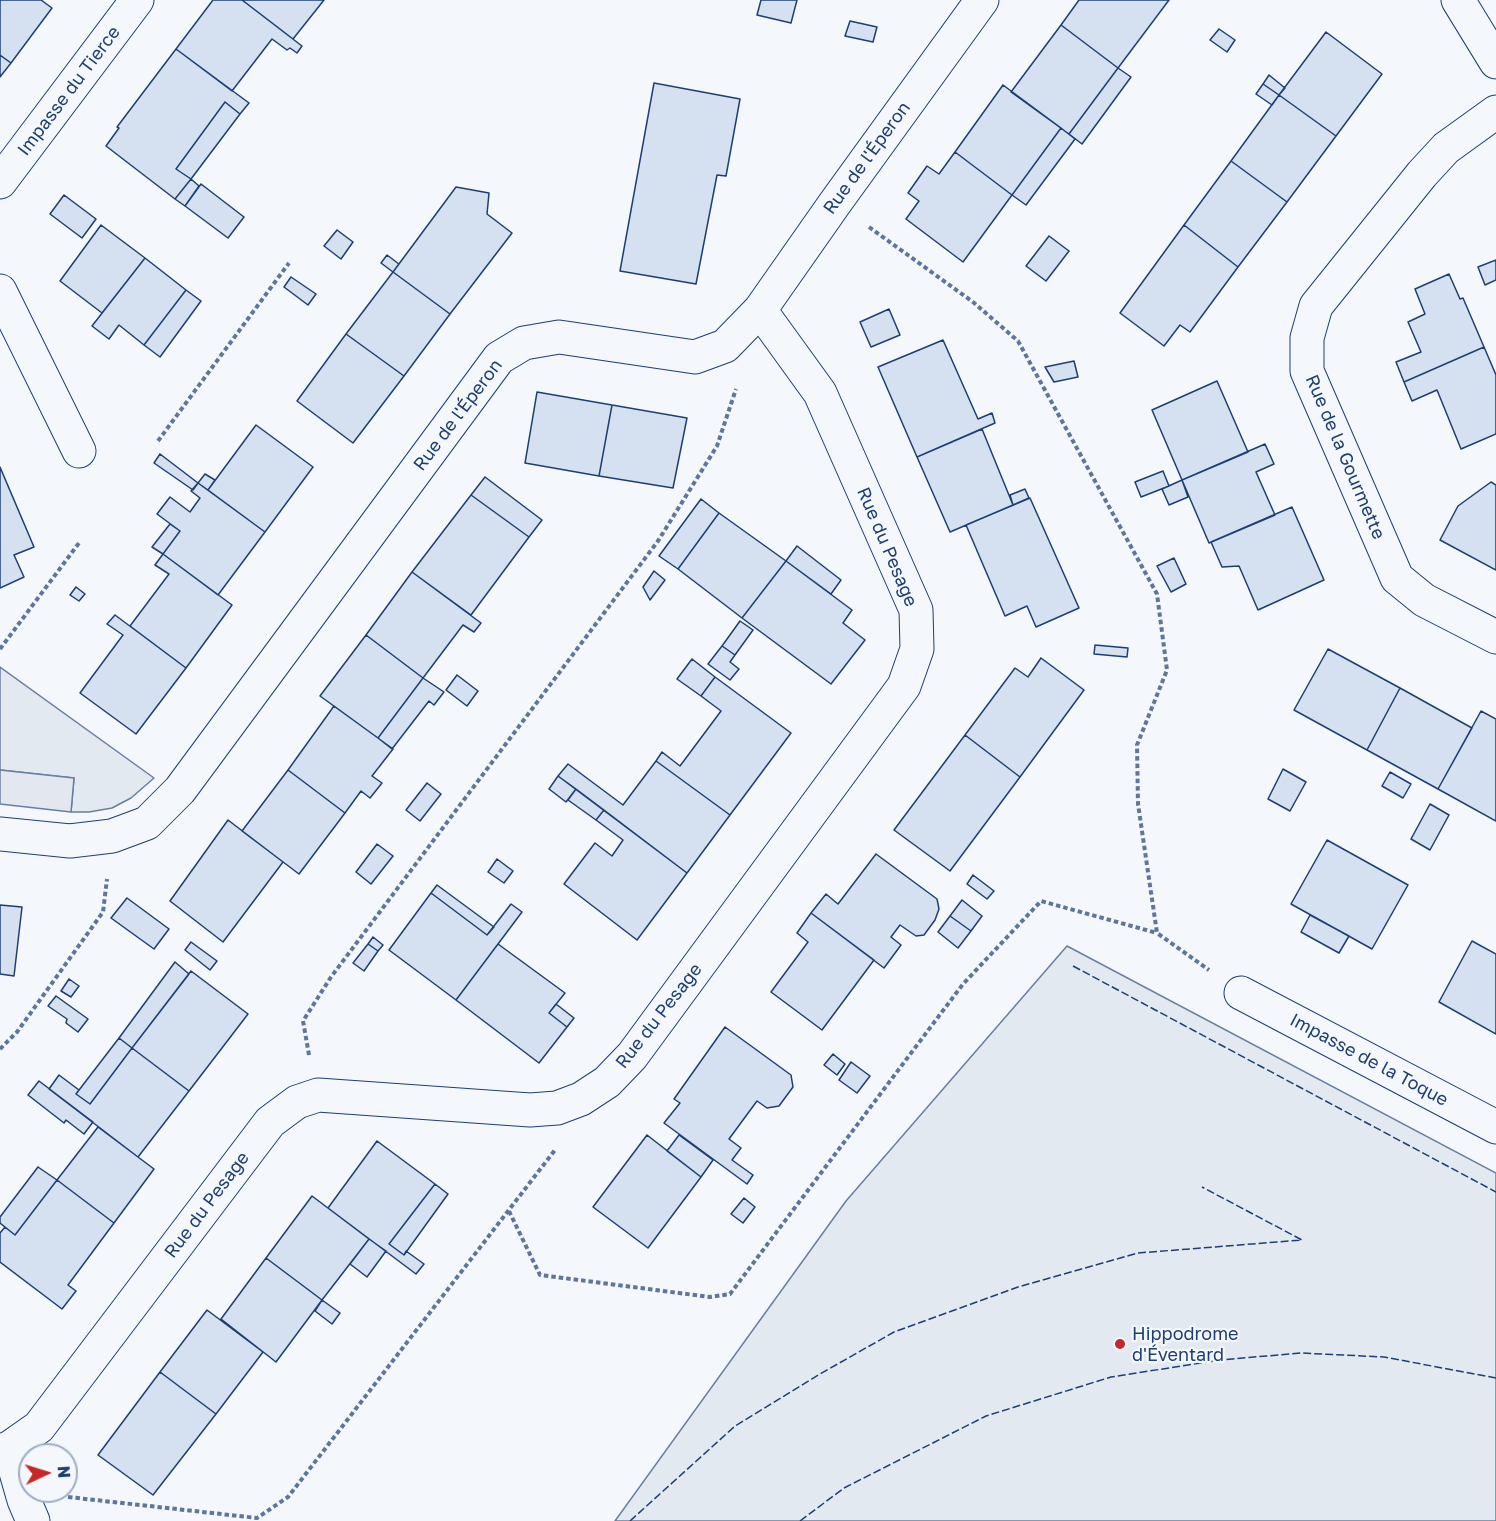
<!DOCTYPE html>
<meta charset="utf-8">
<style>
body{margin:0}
#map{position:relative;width:1496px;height:1521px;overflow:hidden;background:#f4f7fb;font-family:"Golos Text",sans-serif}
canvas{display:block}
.north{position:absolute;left:18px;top:1443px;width:60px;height:60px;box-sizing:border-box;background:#f4f7fb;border:2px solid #9eadc5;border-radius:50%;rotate:86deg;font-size:16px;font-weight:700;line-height:24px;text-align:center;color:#1d3f73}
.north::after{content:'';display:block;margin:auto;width:21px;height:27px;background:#c62828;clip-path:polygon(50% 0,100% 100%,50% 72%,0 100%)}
</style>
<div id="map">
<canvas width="1496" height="1521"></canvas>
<div class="north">N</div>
</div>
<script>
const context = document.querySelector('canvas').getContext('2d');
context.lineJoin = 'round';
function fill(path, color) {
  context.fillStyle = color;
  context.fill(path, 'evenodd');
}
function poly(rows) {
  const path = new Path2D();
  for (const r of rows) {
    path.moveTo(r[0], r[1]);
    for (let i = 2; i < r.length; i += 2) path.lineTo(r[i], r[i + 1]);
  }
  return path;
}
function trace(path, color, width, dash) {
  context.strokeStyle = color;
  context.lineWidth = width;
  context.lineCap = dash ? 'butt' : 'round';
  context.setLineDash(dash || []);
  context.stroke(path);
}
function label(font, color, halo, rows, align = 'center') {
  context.font = font + ' "Golos Text",sans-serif';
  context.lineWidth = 4.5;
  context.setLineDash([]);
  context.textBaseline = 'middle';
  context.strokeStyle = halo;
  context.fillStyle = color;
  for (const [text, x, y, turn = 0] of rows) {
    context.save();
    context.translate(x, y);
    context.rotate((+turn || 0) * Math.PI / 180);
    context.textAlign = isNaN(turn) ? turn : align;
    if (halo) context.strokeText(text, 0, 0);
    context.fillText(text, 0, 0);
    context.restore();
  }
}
const green = poly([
 [0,667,154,778,131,798,112,808,89,812,71,812,74,778,0,770,0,667],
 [1067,946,1496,1173,1496,1521,615,1521,846,1201,1067,946]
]);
fill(green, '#e3e9f0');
trace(green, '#687fa3', 1.5);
const parking = poly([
 [0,770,74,778,71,812,0,804,0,770]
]);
fill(parking, '#e3e8f0');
trace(parking, '#687fa3', 1.5);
const building = poly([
 [0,0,41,0,52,8,11,63,0,55,0,0],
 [213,0,242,0,302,46,297,53,290,48,287,50,272,39,232,91,176,49,213,0],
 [242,0,324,0,293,39,242,0],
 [761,0,797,0,791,23,757,15,761,0],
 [1079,0,1169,0,1118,68,1061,25,1079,0],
 [850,21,877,27,873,42,845,36,850,21],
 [1061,25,1118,68,1069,134,1011,92,1061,25],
 [1219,29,1235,40,1227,52,1210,40,1219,29],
 [1326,32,1382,74,1336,136,1279,95,1326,32],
 [176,49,249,103,240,114,225,102,176,169,191,179,175,199,106,146,119,128,117,127,176,49],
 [0,55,11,63,0,77,0,55],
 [1118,68,1131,77,1082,144,1069,134,1118,68],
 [1269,75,1285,88,1279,95,1263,84,1269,75],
 [654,83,740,99,726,176,717,175,696,284,620,271,654,83],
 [1263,84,1279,95,1272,105,1256,94,1263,84],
 [1003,85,1061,128,1012,195,955,152,1003,85],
 [1279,95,1336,136,1287,202,1231,161,1279,95],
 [225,102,240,114,191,179,176,169,225,102],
 [1061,128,1075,139,1026,205,1012,195,1061,128],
 [955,152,1012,195,963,262,906,219,919,201,908,193,927,166,939,174,955,152],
 [1231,161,1287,202,1238,267,1184,225,1231,161],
 [191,179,199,186,185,206,175,199,191,179],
 [201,184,244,217,228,238,185,206,201,184],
 [456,187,489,193,487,214,512,233,450,314,393,272,456,187],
 [64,195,96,219,82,238,50,214,64,195],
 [101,225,145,258,102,313,60,281,101,225],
 [1184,225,1238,267,1190,332,1180,325,1164,346,1120,313,1184,225],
 [337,230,353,242,341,259,324,246,337,230],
 [1049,236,1069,251,1046,281,1026,266,1049,236],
 [387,255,399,264,393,272,381,263,387,255],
 [145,258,186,290,144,345,119,325,109,339,92,326,145,258],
 [1496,260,1496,280,1485,285,1478,267,1496,260],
 [393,272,450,314,404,376,346,334,393,272],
 [1449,274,1460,299,1463,298,1484,347,1404,382,1396,362,1421,352,1408,322,1425,314,1415,289,1449,274],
 [291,277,316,294,308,305,284,287,291,277],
 [186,290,201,301,160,357,144,345,186,290],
 [889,309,900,335,871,347,860,322,889,309],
 [346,334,404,376,353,443,297,401,346,334],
 [943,340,978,419,992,413,995,423,917,457,878,367,943,340],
 [1484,347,1496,375,1496,434,1461,449,1437,390,1412,401,1404,382,1484,347],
 [1074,361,1078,377,1054,382,1045,367,1074,361],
 [1217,381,1248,452,1182,480,1152,410,1217,381],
 [537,392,612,405,599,476,525,463,537,392],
 [612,405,687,418,673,488,599,476,612,405],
 [256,425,313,467,265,532,208,490,256,425],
 [982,429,1013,505,950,532,917,457,982,429],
 [1265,444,1274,464,1256,472,1275,515,1209,543,1182,480,1265,444],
 [160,454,198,483,193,490,154,463,160,454],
 [0,467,34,547,14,555,24,577,0,588,0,467],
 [1163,471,1169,486,1141,497,1135,482,1163,471],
 [205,474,215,480,208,490,198,483,205,474],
 [485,477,542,520,529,537,471,495,485,477],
 [1182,480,1188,497,1169,505,1162,489,1182,480],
 [1491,482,1496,485,1496,570,1440,540,1458,506,1491,482],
 [198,483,265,532,218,595,163,554,180,531,157,514,170,497,190,512,200,498,191,491,198,483],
 [1025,489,1029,498,1013,505,1010,495,1025,489],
 [471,495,529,537,471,615,412,572,471,495],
 [1030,498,1079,608,1036,627,1027,606,1005,616,966,525,1030,498],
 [701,499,719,513,678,569,659,556,701,499],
 [1292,507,1324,580,1258,610,1239,566,1222,567,1211,542,1292,507],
 [719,513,786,561,742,618,678,569,719,513],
 [170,524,180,531,163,554,152,547,170,524],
 [797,546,841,580,831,594,786,561,797,546],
 [163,554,232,605,186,668,130,626,169,574,155,565,163,554],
 [1174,558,1186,584,1171,592,1157,566,1174,558],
 [786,561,852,610,843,623,865,640,831,684,742,618,786,561],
 [654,571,665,580,650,600,643,587,654,571],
 [412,572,481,623,474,632,463,625,423,678,366,635,412,572],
 [76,587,85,594,79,601,70,595,76,587],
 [115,615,186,668,136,734,80,693,123,635,107,624,115,615],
 [740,621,753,630,735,655,722,646,740,621],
 [366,635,423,678,378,738,320,696,366,635],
 [1095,645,1128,648,1127,657,1094,654,1095,645],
 [722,646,735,655,730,662,739,669,730,680,708,664,722,646],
 [1328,649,1400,688,1367,750,1294,710,1328,649],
 [1041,658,1084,690,1020,777,965,735,1015,668,1028,677,1041,658],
 [692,659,715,677,701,696,677,679,692,659],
 [457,675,478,691,467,706,446,690,457,675],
 [715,677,791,733,730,815,656,761,662,752,680,766,721,711,701,696,715,677],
 [423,678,444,692,434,705,429,701,392,749,378,738,423,678],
 [1400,688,1472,728,1438,789,1367,750,1400,688],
 [334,706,393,749,372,776,382,783,370,798,361,791,345,813,288,770,334,706],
 [1481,711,1496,719,1496,821,1438,789,1481,711],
 [965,735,1020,777,950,871,894,830,965,735],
 [656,761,730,815,687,873,558,776,568,764,623,805,656,761],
 [1283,769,1306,782,1290,811,1268,799,1283,769],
 [288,770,345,813,299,874,242,831,288,770],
 [1390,772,1411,784,1403,798,1382,786,1390,772],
 [558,776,576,789,566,802,549,789,558,776],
 [427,783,441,794,420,821,406,810,427,783],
 [576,789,604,810,596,820,568,800,576,789],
 [1430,804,1449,815,1430,850,1411,839,1430,804],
 [604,810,687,873,637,940,564,884,595,843,612,856,623,840,596,820,604,810],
 [228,820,283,862,223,942,170,901,228,820],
 [1327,840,1408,885,1372,949,1291,904,1327,840],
 [377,844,393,856,371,884,356,872,377,844],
 [876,854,937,899,939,909,935,920,924,935,916,936,900,925,891,937,901,945,884,968,811,913,826,894,838,904,876,854],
 [497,859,513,871,504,883,488,872,497,859],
 [973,875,994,891,987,899,967,884,973,875],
 [437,885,494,927,487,935,431,893,437,885],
 [431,893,487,935,511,904,522,912,456,1000,389,950,431,893],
 [127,898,169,929,154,949,111,918,127,898],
 [962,900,982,916,971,931,950,916,962,900],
 [0,905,22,907,14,976,0,974,0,905],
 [811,913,874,960,822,1030,771,992,808,942,797,933,811,913],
 [1310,915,1349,936,1339,953,1301,932,1310,915],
 [950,916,971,931,958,948,938,932,950,916],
 [373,937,383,945,378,951,368,944,373,937],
 [1472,941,1496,954,1496,1034,1439,1002,1472,941],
 [191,942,217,961,210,970,185,950,191,942],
 [368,944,378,951,364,971,353,963,368,944],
 [498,944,565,993,549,1013,567,1027,539,1063,456,1000,498,944],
 [175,962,189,974,132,1048,119,1038,175,962],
 [191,971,248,1014,189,1091,132,1048,191,971],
 [69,979,79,986,71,997,61,991,69,979],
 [56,996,88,1019,78,1032,66,1023,67,1019,48,1006,56,996],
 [556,1004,574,1018,567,1027,549,1013,556,1004],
 [725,1027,791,1075,793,1087,779,1106,767,1108,757,1101,729,1139,741,1148,732,1160,753,1175,747,1184,664,1123,680,1103,674,1099,725,1027],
 [119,1038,132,1048,90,1104,76,1094,119,1038],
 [132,1048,189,1091,138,1157,49,1089,59,1075,79,1090,76,1094,90,1104,132,1048],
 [833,1054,845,1064,837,1075,824,1065,833,1054],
 [851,1062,870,1076,857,1093,839,1080,851,1062],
 [39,1081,93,1122,84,1134,66,1120,64,1123,28,1095,39,1081],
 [98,1127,154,1169,114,1223,57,1180,98,1127],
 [647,1135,701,1177,648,1248,593,1207,647,1135],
 [679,1135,713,1160,701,1177,667,1151,679,1135],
 [377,1141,435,1184,389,1244,404,1255,406,1251,424,1264,416,1274,328,1208,377,1141],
 [38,1167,57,1180,15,1235,0,1223,0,1217,38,1167],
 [57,1180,114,1223,68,1285,76,1291,62,1309,0,1262,0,1233,5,1227,15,1235,57,1180],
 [435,1184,448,1194,404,1255,389,1244,435,1184],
 [312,1196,369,1239,322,1300,266,1258,312,1196],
 [744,1198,755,1207,743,1223,731,1214,744,1198],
 [369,1239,386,1251,367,1277,350,1264,369,1239],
 [266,1258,322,1300,276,1362,221,1319,266,1258],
 [322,1300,340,1313,332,1324,315,1311,322,1300],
 [207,1310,263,1352,216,1414,160,1372,207,1310],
 [160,1372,216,1414,153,1495,98,1455,160,1372]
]);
fill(building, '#d5e0f0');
trace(building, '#1d3f73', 1.5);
const minor = poly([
 [1458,0,1496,62],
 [1496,112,1446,148,1422,174,1316,306,1307,338,1307,371,1397,578,1424,600,1496,637],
 [0,182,137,0],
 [0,291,79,451],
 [0,834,70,841,112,836,147,823,180,790,499,358,524,343,559,337,695,357,725,346,760,310,835,203,982,0],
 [1241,993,1496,1127],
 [9,1448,24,1500,33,1521],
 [0,1451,9,1448,39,1427,270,1122,297,1102,318,1095,530,1110,557,1108,581,1099,607,1082,632,1056,904,686,917,649,916,610,820,393,760,310]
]);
trace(minor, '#1d3f73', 35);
trace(poly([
 [869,227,973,302,1018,341,1157,594,1167,670,1137,745,1138,804,1157,933,1209,970],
 [158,441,289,263],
 [0,649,79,543],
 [0,1049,17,1032,103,912,107,879],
 [309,1055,303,1021,331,977,658,541,717,446,736,389],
 [509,1211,540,1275,710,1297,730,1294,963,984,1041,901,1157,933],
 [68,1497,257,1518,288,1497,555,1150]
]), '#5e769c', 4, [4.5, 3]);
trace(minor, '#f4f7fb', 33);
trace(poly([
 [1073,966,1496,1192],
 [630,1521,735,1426,820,1374,894,1332,1018,1287,1138,1253,1302,1240,1202,1187],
 [800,1521,844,1488,986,1416,1111,1377,1220,1360,1301,1353,1384,1357,1496,1378]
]), '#1d3f73', 1.5, [8, 3]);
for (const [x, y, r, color] of [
 [1120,1344,6,"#c62828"]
]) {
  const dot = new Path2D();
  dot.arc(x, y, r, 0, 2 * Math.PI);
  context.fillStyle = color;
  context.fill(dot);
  trace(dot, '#f4f7fb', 2);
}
label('18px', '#1d3f73', '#f4f7fb', [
 ["Impasse du Tierce",69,91,-53],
 ["Rue de l'Éperon",867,158,-54],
 ["Rue de l'Éperon",458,415,-53],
 ["Rue de la Gourmette",1345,457,67],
 ["Rue du Pesage",887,547,67],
 ["Rue du Pesage",659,1016,-52],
 ["Impasse de la Toque",1369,1060,28],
 ["Rue du Pesage",207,1205,-53]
]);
label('18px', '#1d3f73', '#f4f7fb', [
 ["Hippodrome",1132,1334],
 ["d'Éventard",1132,1355]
], 'left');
</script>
